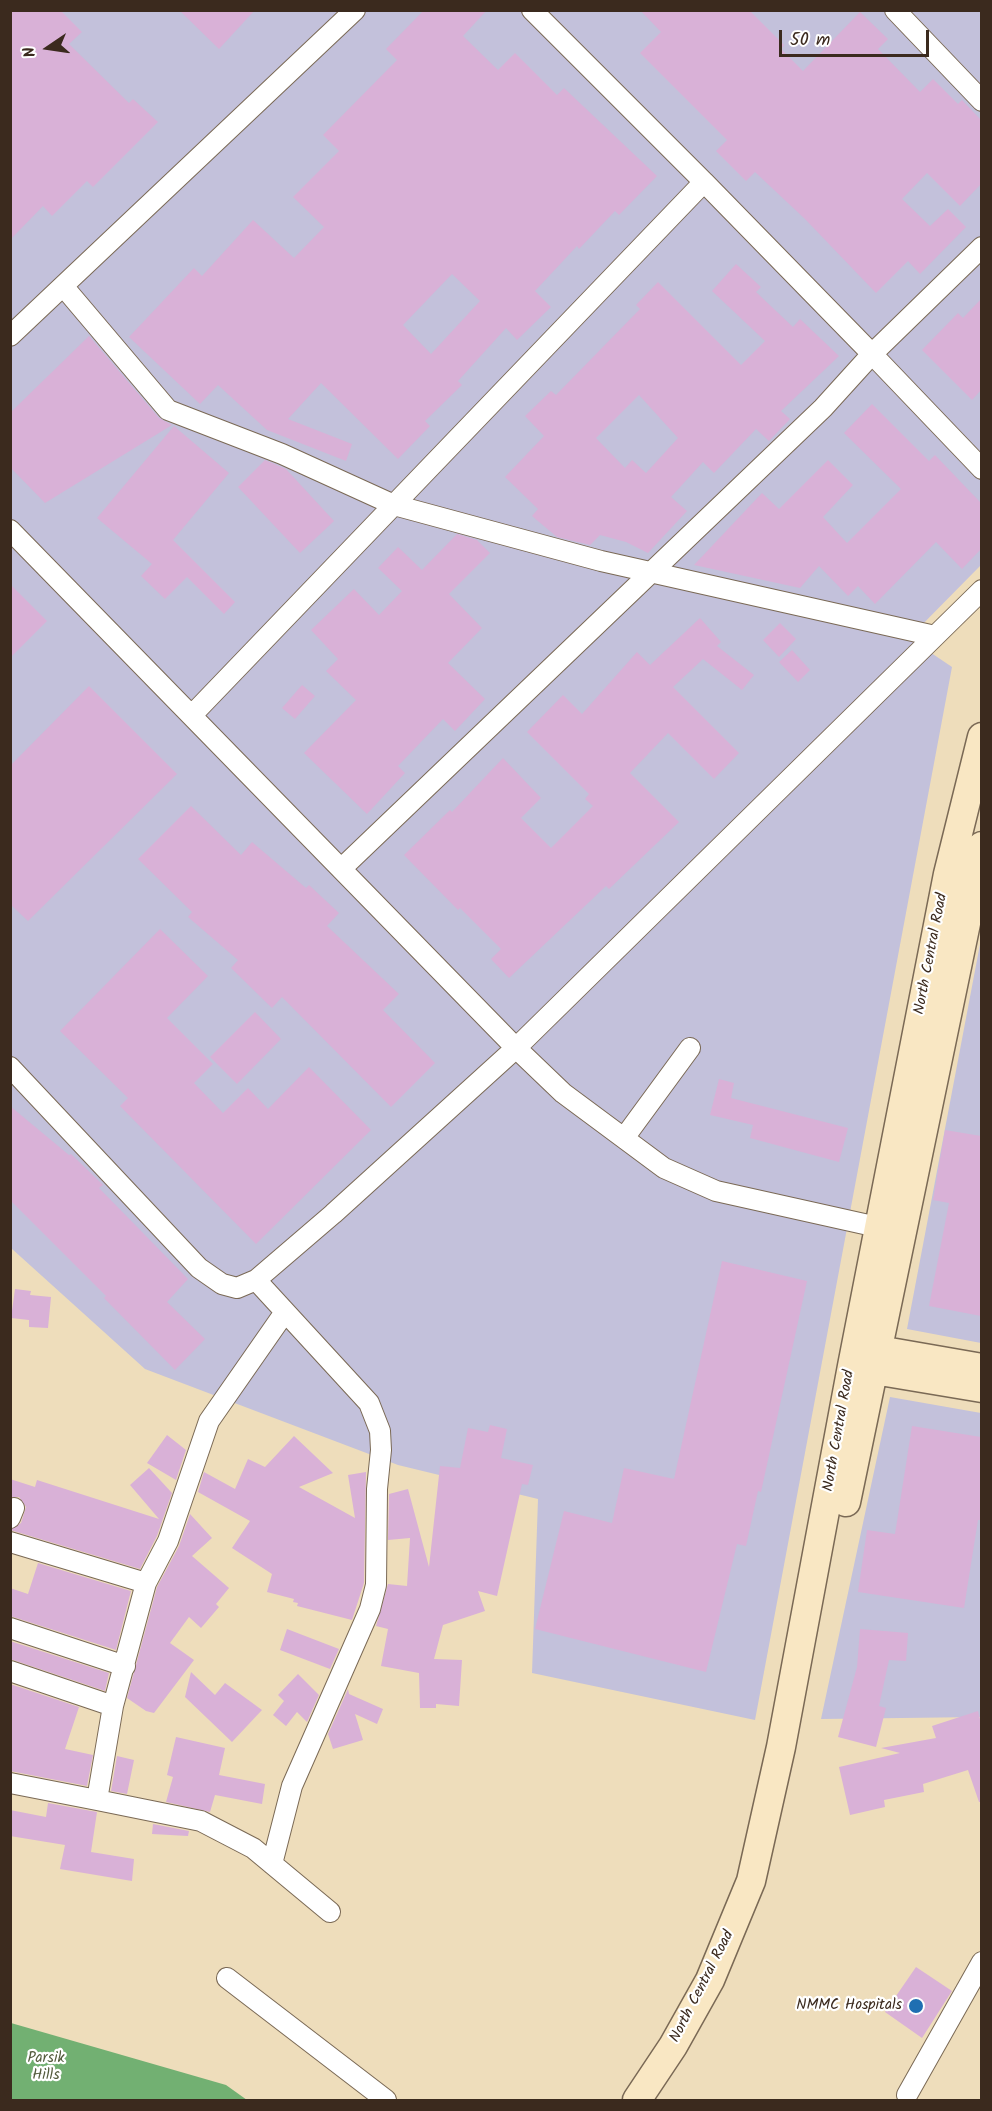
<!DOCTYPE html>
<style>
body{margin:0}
#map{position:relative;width:992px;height:2111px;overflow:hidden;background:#edb;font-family:Kalam,sans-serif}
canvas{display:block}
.frame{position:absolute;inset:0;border:12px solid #3b2a1e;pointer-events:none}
.north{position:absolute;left:18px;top:18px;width:60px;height:60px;-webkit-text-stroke:4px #fff;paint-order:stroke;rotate:257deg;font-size:16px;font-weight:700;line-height:24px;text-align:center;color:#3b2a1e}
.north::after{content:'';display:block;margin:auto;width:21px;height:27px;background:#3b2a1e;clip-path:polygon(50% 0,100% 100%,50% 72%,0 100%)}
.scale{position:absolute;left:779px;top:30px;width:150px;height:27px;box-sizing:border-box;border:3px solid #3b2a1e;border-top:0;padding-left:8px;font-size:18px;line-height:21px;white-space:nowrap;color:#3b2a1e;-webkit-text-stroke:4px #fff;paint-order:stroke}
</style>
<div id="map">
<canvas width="992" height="2111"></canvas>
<div class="frame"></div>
<div class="north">N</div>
<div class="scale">50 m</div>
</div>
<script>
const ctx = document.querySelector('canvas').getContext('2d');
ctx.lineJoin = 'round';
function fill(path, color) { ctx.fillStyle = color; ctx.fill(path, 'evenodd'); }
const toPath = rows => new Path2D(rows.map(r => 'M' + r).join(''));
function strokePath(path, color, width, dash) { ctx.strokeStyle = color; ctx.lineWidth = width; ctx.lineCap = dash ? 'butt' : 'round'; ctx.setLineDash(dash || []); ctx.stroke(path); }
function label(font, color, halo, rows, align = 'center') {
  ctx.font = font + ' Kalam,sans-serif'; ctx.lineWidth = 4.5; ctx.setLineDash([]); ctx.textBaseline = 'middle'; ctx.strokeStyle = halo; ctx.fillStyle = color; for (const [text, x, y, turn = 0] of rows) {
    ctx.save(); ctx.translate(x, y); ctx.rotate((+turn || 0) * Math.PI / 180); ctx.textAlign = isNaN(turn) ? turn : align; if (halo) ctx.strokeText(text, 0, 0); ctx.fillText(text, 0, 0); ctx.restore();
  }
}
fill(toPath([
 [11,11,981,11,981,565,909,638,952,667,755,1720,532,1673,538,1499,398,1465,145,1369,11,1248],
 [981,939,981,1343,907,1329],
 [890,1397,981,1413,981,1717,821,1719]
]), '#c3c1db');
fill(toPath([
 [11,2023,226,2085,247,2100,11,2100]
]), '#72b072');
fill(toPath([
 [10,10,60,10,82,32,69,44,129,103,133,99,158,122,93,187,87,181,52,216,43,206,10,240],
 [179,10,255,10,219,49],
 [424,10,487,10,463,36,498,70,515,53,557,95,564,88,657,176,619,215,615,211,579,249,577,246,535,291,551,307,517,340,506,328,458,381,462,385,425,421,430,426,398,459,321,383,288,419,352,444,346,461,267,430,218,385,200,404,129,337,194,268,202,276,253,220,294,258,324,227,293,197,339,151,323,135,397,60,386,49],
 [452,274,480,301,431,354,403,325],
 [640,10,749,10,784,45,781,49,803,71,860,12,888,39,878,49,920,92,933,79,958,104,962,100,981,120,981,184,960,206,927,173,902,199,930,226,948,209,966,227,920,274,908,261,876,293,805,219,755,172,746,181,716,151,727,140,640,53,661,32],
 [736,264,761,287,756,292,793,327,800,319,839,356,781,411,790,419,769,441,756,429,714,473,703,462,671,497,687,511,648,553,626,542,600,535,590,545,557,537,532,516,538,509,505,477,544,436,525,416,551,391,556,395,640,309,636,305,658,282,741,365,765,341,712,291],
 [639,395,678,438,646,473,632,460,625,468,596,438],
 [981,299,981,390,972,400,922,350,958,313,963,318],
 [89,336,159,418,172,425,45,503,10,467,10,413],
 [872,404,929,461,935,455,981,503,981,549,962,569,936,542,875,604,858,586,848,596,819,566,800,588,694,565,762,493,779,509,828,460,853,485,823,517,847,543,901,489,844,433],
 [174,426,229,473,173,540,235,602,224,614,187,577,165,599,141,576,152,564,97,518],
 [265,460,286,469,334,521,300,553,238,487],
 [457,534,477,540,490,553,449,594,482,628,448,663,485,699,455,731,443,719,398,766,405,773,367,814,304,753,356,700,326,671,338,659,311,630,354,589,379,615,402,591,378,568,398,547,422,570],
 [10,584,47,621,10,658],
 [700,618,721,642,717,646,754,675,742,690,703,659,673,687,739,753,714,779,668,733,630,773,679,822,609,889,606,886,509,978,491,959,501,949,460,908,458,910,404,855,450,810,452,812,503,758,541,798,521,818,551,848,593,806,585,799,589,794,527,732,563,695,582,714,637,652,650,665],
 [780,623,796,639,779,657,763,640],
 [792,650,810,670,798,682,779,662],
 [302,685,315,696,295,719,282,708],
 [89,686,177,774,28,921,10,904,10,766],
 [191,806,241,855,252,842,306,888,309,885,339,913,327,926,399,994,383,1010,435,1063,391,1107,282,997,272,1008,231,968,238,960,188,917,192,912,138,859],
 [160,929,208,976,167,1018,213,1064,194,1083,223,1113,248,1088,268,1109,309,1067,371,1130,256,1244,120,1106,128,1098,60,1031],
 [255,1012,281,1039,237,1084,210,1057],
 [719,1079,734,1083,731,1098,848,1128,839,1162,750,1138,753,1125,710,1115],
 [10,1106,69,1155,71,1154,103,1185,99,1188,188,1279,167,1302,205,1339,175,1370,104,1298,106,1296,10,1200],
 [945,1130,981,1136,981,1316,929,1306,949,1203,933,1200],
 [722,1261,807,1281,761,1492,758,1491,746,1546,737,1544,706,1672,535,1629,564,1511,612,1523,624,1468,674,1479],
 [15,1289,31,1291,30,1295,51,1297,48,1328,29,1327,29,1320,11,1318],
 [490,1425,507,1429,501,1458,533,1465,528,1485,522,1484,497,1596,478,1591,485,1611,443,1625,434,1659,462,1660,459,1706,436,1704,436,1708,420,1708,419,1673,381,1666,388,1629,376,1626,388,1584,407,1586,410,1538,388,1540,389,1494,408,1489,429,1567,440,1466,460,1468,468,1428,488,1432],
 [912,1426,981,1437,981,1520,978,1520,964,1608,858,1592,867,1530,895,1534],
 [167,1435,186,1450,176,1480,147,1463],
 [294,1436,333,1473,299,1487,355,1518,348,1475,366,1472,364,1583,352,1620,297,1606,298,1603,293,1602,294,1599,267,1592,272,1574,232,1548,250,1521,198,1492,204,1472,235,1489,248,1459,265,1467],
 [149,1468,172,1493,157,1536,140,1569,10,1530,21,1523,26,1507,19,1497,10,1497,10,1479,35,1487,37,1480,159,1519,130,1485],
 [190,1514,212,1538,192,1556,229,1588,216,1604,219,1607,201,1628,189,1617,170,1643,194,1660,154,1713,146,1711,127,1698,157,1587,179,1546],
 [38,1563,131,1591,116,1650,10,1616,10,1588,28,1594],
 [287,1629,339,1649,330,1669,280,1650],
 [860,1629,908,1633,906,1661,889,1660,879,1706,886,1708,876,1747,838,1737,857,1667],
 [10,1641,109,1673,105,1691,10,1659],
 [191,1672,215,1695,225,1683,262,1710,232,1742,185,1697],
 [298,1674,319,1695,307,1722,297,1712,286,1726,273,1715,284,1701,278,1695],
 [10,1684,79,1707,65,1749,93,1755,87,1786,10,1771],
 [348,1689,349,1694,383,1709,377,1724,355,1714,363,1740,333,1749,328,1734],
 [978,1711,981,1723,981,1802,979,1802,968,1770,923,1784,924,1792,884,1800,885,1807,850,1815,839,1767,900,1753,881,1748,936,1738,932,1726],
 [176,1737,225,1748,219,1775,265,1784,262,1804,215,1795,210,1812,166,1802,173,1777,167,1775],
 [117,1756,134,1760,127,1794,111,1791],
 [48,1803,97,1812,91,1852,134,1859,132,1881,60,1869,65,1845,10,1836,10,1810,46,1817],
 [153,1824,189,1831,188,1836,152,1834],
 [916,1967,952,1991,922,2038,885,2012]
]), '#d9b1d7');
const minor = toPath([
 [532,10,704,182],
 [895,10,982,101],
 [63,286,168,410,282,454,394,505,601,561,935,636],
 [10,336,355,10],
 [10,530,516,1048,563,1093,664,1168,716,1191,891,1230],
 [192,715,704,182,872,354,982,247],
 [342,868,823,408,872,354,982,469],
 [10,1067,199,1268,222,1284,237,1288,256,1280,333,1214,516,1048,982,590],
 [624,1138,690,1048],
 [256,1280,369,1403,380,1431,381,1450,377,1489,376,1585,370,1609,292,1786,272,1864],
 [10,1518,14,1508],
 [10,1542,146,1583],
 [10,1628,125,1666],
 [10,1671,113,1706],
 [10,1783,97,1800,113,1706,146,1583,168,1541,209,1421,285,1312],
 [97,1800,201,1821,253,1848,330,1912],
 [227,1978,386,2100],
 [907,2095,982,1962]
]);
const secondary = toPath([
 [861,1347,982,1368],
 [856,1367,982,1388],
 [846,1502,982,846],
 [637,2100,673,2046,710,1980,751,1881,781,1747,852,1366,948,874,982,737]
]);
strokePath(minor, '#7a6955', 22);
strokePath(secondary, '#7a6955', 31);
strokePath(minor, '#fff', 20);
strokePath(secondary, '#f9e7c3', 28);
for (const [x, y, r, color] of [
 [916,2006,8,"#1f6fb2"]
]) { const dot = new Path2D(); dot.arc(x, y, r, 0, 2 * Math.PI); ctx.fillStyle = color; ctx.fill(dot); strokePath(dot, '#fff', 2); }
label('15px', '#3b2a1e', '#fff', [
 ["North Central Road",932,954,-79],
 ["North Central Road",840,1431,-80],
 ["North Central Road",703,1987,-63]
]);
label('15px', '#3b2a1e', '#fff', [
 ["NMMC Hospitals",902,2006]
], 'right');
label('15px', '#545b3d', '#fff', [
 ["Parsik",46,2059],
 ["Hills",46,2076]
]);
</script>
